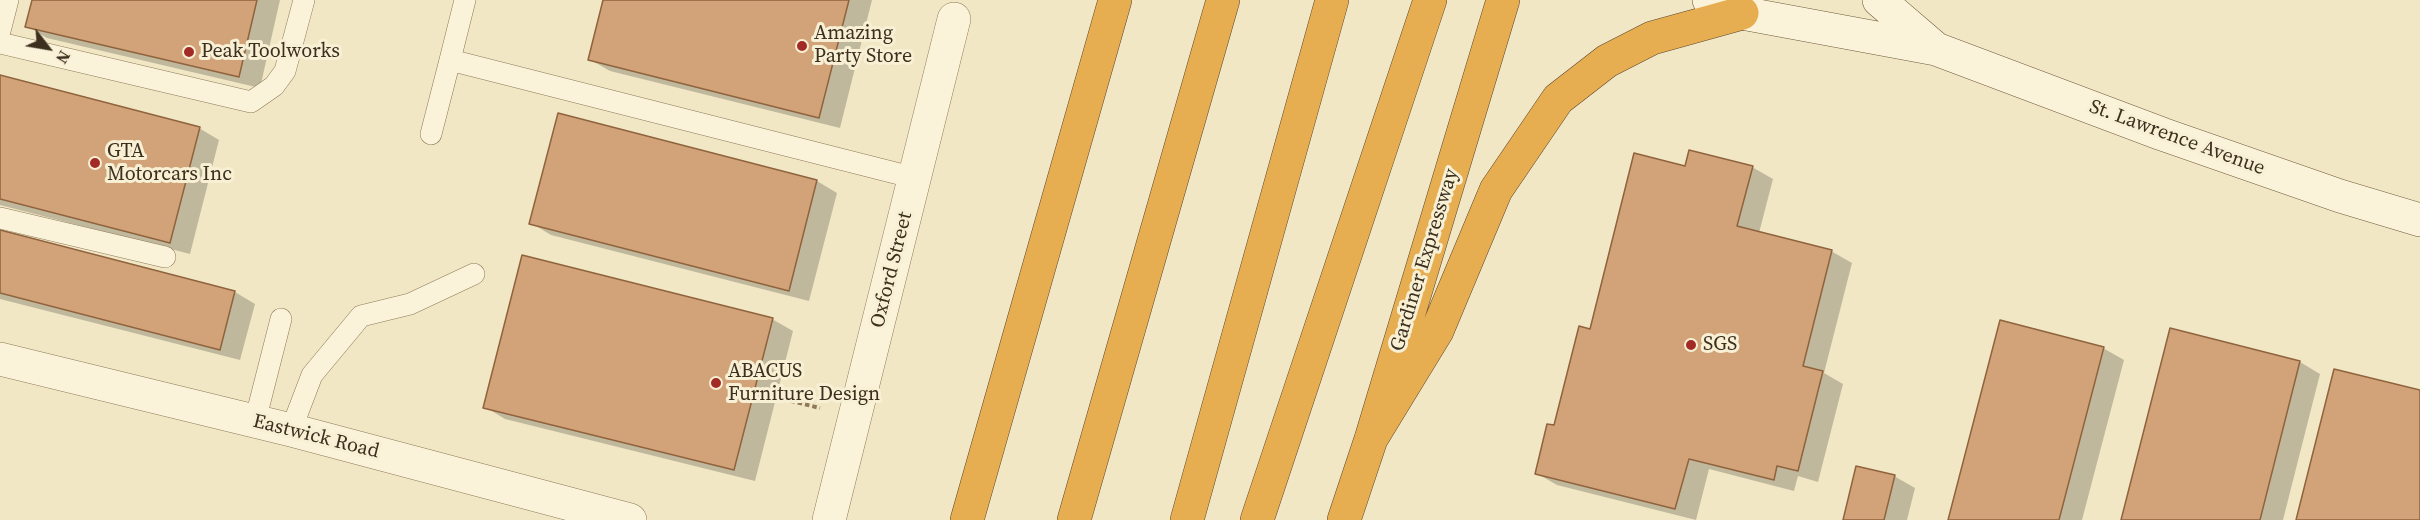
<!DOCTYPE html>
<style>
body{margin:0}
#map{position:relative;width:2420px;height:520px;overflow:hidden;background:#f1e7c5;font-family:"Source Serif 4",serif}
canvas{display:block}
.north{position:absolute;left:18px;top:18px;width:60px;height:60px;-webkit-text-stroke:4px #f8f0d5;paint-order:stroke;rotate:121deg;font-size:16px;font-weight:700;line-height:24px;text-align:center;color:#3d2f1e}
.north::after{content:'';display:block;margin:auto;width:21px;height:27px;background:#3d2f1e;clip-path:polygon(50% 0,100% 100%,50% 72%,0 100%)}
</style>
<div id="map">
<canvas width="2420" height="520"></canvas>
<div class="north">N</div>
</div>
<script>
const ctx = document.querySelector('canvas').getContext('2d');
ctx.lineJoin = 'round';
function fill(path, color) { ctx.fillStyle = color; ctx.fill(path, 'evenodd'); }
const toPath = rows => new Path2D(rows.map(r => 'M' + r).join(''));
function strokePath(path, color, width, dash) { ctx.strokeStyle = color; ctx.lineWidth = width; ctx.lineCap = dash ? 'butt' : 'round'; ctx.setLineDash(dash || []); ctx.stroke(path); }
function label(font, color, halo, rows, align = 'center') {
  ctx.font = font + ' "Source Serif 4",serif'; ctx.lineWidth = 6; ctx.setLineDash([]); ctx.textBaseline = 'middle'; ctx.strokeStyle = halo; ctx.fillStyle = color; for (const [text, x, y, turn = 0] of rows) {
    ctx.save(); ctx.translate(x, y); ctx.rotate((+turn || 0) * Math.PI / 180); ctx.textAlign = isNaN(turn) ? turn : align; if (halo) ctx.strokeText(text, 0, 0); ctx.fillText(text, 0, 0); ctx.restore();
  }
}
fill(toPath([
 [33,0,280,0,260,88,47,38,27,26],
 [604,0,872,0,840,128,610,71,589,59],
 [0,77,199,128,219,140,190,254,0,205],
 [559,115,817,181,837,193,809,301,551,235,531,223],
 [1752,167,1773,179,1759,233,1831,251,1852,263,1824,373,1843,384,1818,482,1798,476,1794,491,1709,469,1696,520,1557,485,1536,473,1591,331,1686,168],
 [0,232,235,292,255,304,240,360,0,299],
 [772,319,793,331,755,481,505,419,485,407],
 [2103,348,2124,360,2082,520,1949,520],
 [2300,362,2320,374,2283,520,2122,520],
 [1894,476,1915,488,1907,520,1845,520]
]), '#0003');
const building = toPath([
 [32,0,257,0,239,77,25,27,32,0],
 [603,0,849,0,819,118,588,60,603,0],
 [0,75,200,127,170,243,0,199,0,75],
 [558,113,817,180,789,291,529,224,558,113],
 [1689,150,1753,166,1737,226,1832,250,1803,366,1823,371,1798,471,1777,466,1774,480,1689,459,1675,509,1535,474,1547,424,1554,425,1579,326,1590,329,1634,153,1685,166,1689,150],
 [0,230,235,291,220,350,0,293,0,230],
 [522,255,773,318,734,470,483,408,522,255],
 [2000,320,2104,347,2059,520,1948,520,2000,320],
 [2170,328,2300,361,2260,520,2121,520,2170,328],
 [2334,369,2420,390,2420,520,2296,520,2334,369],
 [1856,466,1895,475,1884,520,1843,520,1856,466]
]);
fill(building, '#d2a378');
strokePath(building, '#8f633d', 1.5);
const lane = toPath([
 [0,31,8,0],
 [0,43,251,102,274,86,285,71,304,0],
 [450,60,465,0],
 [431,134,450,60,915,178],
 [0,218,165,257],
 [255,421,281,319],
 [291,430,312,375,361,316,410,304,474,274]
]);
const street = toPath([
 [0,359,291,430,630,520],
 [829,520,954,19]
]);
const secondary = toPath([
 [1709,0,1742,13,1936,49,2162,134,2340,196,2420,220],
 [1879,0,1935,48]
]);
const highway = toPath([
 [1371,439,1437,331,1496,190,1558,99,1607,61,1652,38,1742,13],
 [967,520,1115,0],
 [1074,520,1223,0],
 [1187,520,1332,0],
 [1257,520,1430,0],
 [1344,520,1371,439,1503,0]
]);
strokePath(lane, '#8e7959', 22);
strokePath(street, '#8e7959', 34);
strokePath(secondary, '#705a3c', 34);
strokePath(highway, '#5c462e', 34);
strokePath(toPath([
 [754,392,820,408]
]), '#8e7959', 4, [4.5, 3]);
strokePath(lane, '#fbf3d9', 21);
strokePath(street, '#fbf3d9', 33);
strokePath(secondary, '#fbf3d9', 33);
strokePath(highway, '#e6ae51', 33);
for (const [x, y, r, color] of [
 [802,46,6,"#a22c25"],
 [189,52,6,"#a22c25"],
 [95,163,6,"#a22c25"],
 [1691,345,6,"#a22c25"],
 [716,383,6,"#a22c25"]
]) { const dot = new Path2D(); dot.arc(x, y, r, 0, 2 * Math.PI); ctx.fillStyle = color; ctx.fill(dot); strokePath(dot, '#f8f0d5', 2); }
label('20px', '#3d2f1e', '#f8f0d5', [
 ["Amazing",814,34],
 ["Party Store",814,57],
 ["Peak Toolworks",201,52],
 ["GTA",107,152],
 ["Motorcars Inc",107,175],
 ["SGS",1703,345],
 ["ABACUS",728,372],
 ["Furniture Design",728,395]
], 'left');
label('20px', '#3d2f1e', '#f8f0d5', [
 ["St. Lawrence Avenue",2177,138,20],
 ["Gardiner Expressway",1425,260,-73],
 ["Oxford Street",892,270,-76],
 ["Eastwick Road",316,437,14]
]);
</script>
